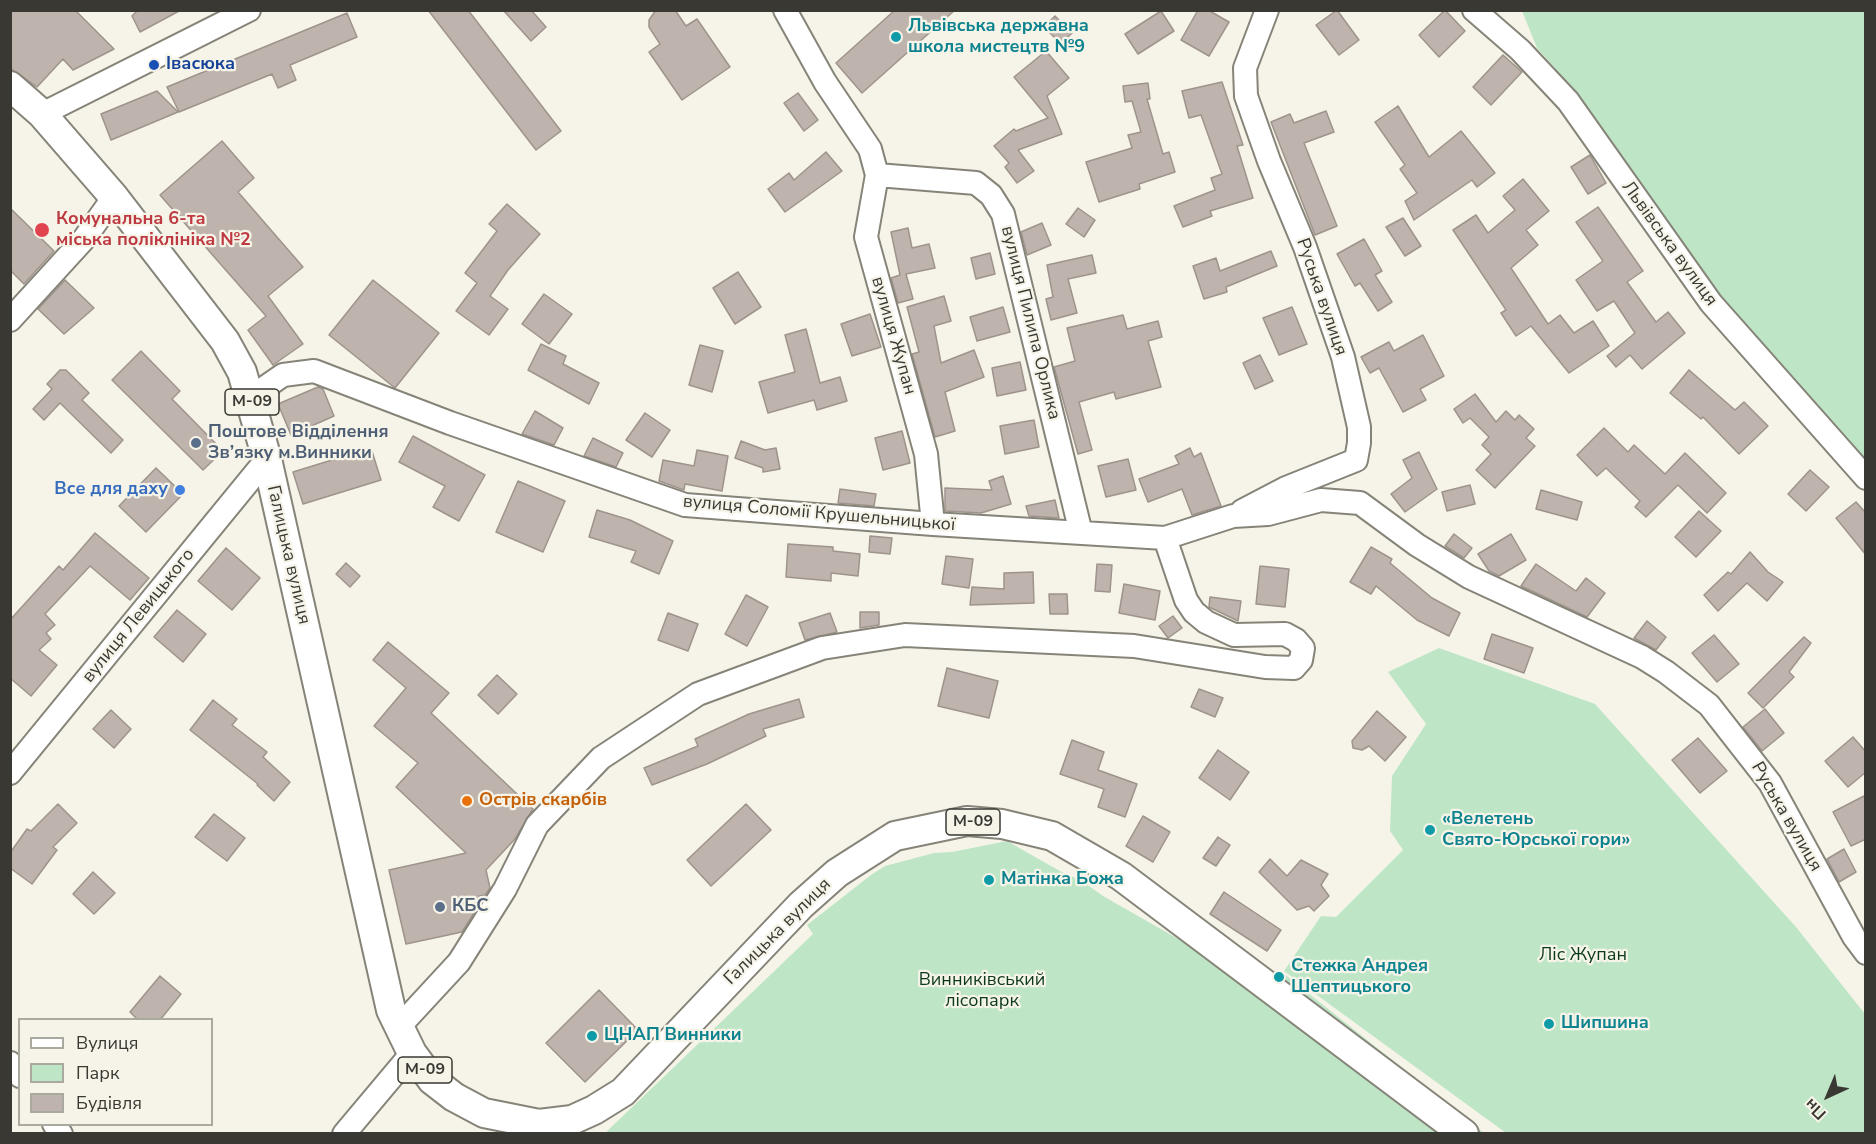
<!DOCTYPE html>
<meta charset="utf-8">
<style>
body{margin:0}
#map{position:relative;width:1876px;height:1144px;overflow:hidden;background:#f6f4e8;font-family:"Nunito Sans",sans-serif}
canvas{display:block}
.frame{position:absolute;inset:0;border:12px solid #393833;pointer-events:none}
.legend{position:absolute;left:18px;top:1018px;width:195px;height:108px;box-sizing:border-box;background:#f6f4e8;border:2px solid #aaa9a0;margin:0;padding:8px 10px;list-style:none;font-size:18px;color:#393833}
.legend li{display:flex;align-items:center;gap:12px;height:30px}
.legend b{width:30px;border:2px solid #aaa9a0}
.north{position:absolute;left:1798px;top:1066px;width:60px;height:60px;-webkit-text-stroke:4px #f6f4e8;paint-order:stroke;rotate:224deg;font-size:16px;font-weight:700;line-height:24px;text-align:center;color:#393833}
.north::after{content:'';display:block;margin:auto;width:21px;height:27px;background:#393833;clip-path:polygon(50% 0,100% 100%,50% 72%,0 100%)}
</style>
<div id="map">
<canvas width="1876" height="1144"></canvas>
<div class="frame"></div>
<ul class="legend">
<li><b style="height:8px;background:#fff"></b>Вулиця</li>
<li><b style="height:16px;background:#bee6c6"></b>Парк</li>
<li><b style="height:16px;background:#beb3ad"></b>Будівля</li>
</ul>
<div class="north">Пн</div>
</div>
<script>
const ctx = document.querySelector('canvas').getContext('2d');
ctx.lineJoin = 'round';
function fill(path, color) { ctx.fillStyle = color; ctx.fill(path, 'evenodd'); }
const toPath = rows => new Path2D(rows.map(r => 'M' + r).join(''));
function strokePath(path, color, width, dash) { ctx.strokeStyle = color; ctx.lineWidth = width; ctx.lineCap = dash ? 'butt' : 'round'; ctx.setLineDash(dash || []); ctx.stroke(path); }
function label(font, color, halo, rows, align = 'center') {
  ctx.font = font + ' "Nunito Sans",sans-serif'; ctx.lineWidth = 4.5; ctx.setLineDash([]); ctx.textBaseline = 'middle'; ctx.strokeStyle = halo; ctx.fillStyle = color; for (const [text, x, y, turn = 0] of rows) {
    ctx.save(); ctx.translate(x, y); ctx.rotate((+turn || 0) * Math.PI / 180); ctx.textAlign = isNaN(turn) ? turn : align; if (halo) ctx.strokeText(text, 0, 0); ctx.fillText(text, 0, 0); ctx.restore();
  }
}
fill(toPath([
 [1522,11,1865,11,1865,475,1723,313,1560,83,1555,68,1537,48],
 [1439,648,1595,704,1796,927,1865,1014,1865,1133,1506,1133,1284,971,1321,916,1336,917,1403,850,1390,831,1392,776,1426,724,1388,672],
 [1007,841,1067,875,1079,879,1103,896,1266,989,1283,973,1484,1133,604,1134,813,934,807,925,871,875,885,866,934,853,952,852]
]), '#bee6c6');
const building = toPath([
 [10,10,75,10,114,49,73,70,63,59,37,87,10,68,10,10],
 [138,10,181,10,140,32,132,16,138,10],
 [428,10,468,10,561,131,536,150,428,10],
 [503,10,531,10,546,27,531,41,503,10],
 [656,10,675,10,686,26,697,19,730,67,682,100,649,52,660,44,649,27,649,20,656,10],
 [895,10,955,10,862,93,836,63,895,10],
 [1198,10,1208,10,1229,22,1209,56,1181,40,1198,10],
 [1337,10,1359,40,1339,55,1316,25,1337,10],
 [1445,10,1465,31,1439,57,1419,35,1445,10],
 [1161,11,1174,31,1138,54,1125,34,1161,11],
 [347,13,357,37,290,65,296,80,278,88,272,74,179,112,167,87,347,13],
 [1055,16,1072,33,1061,44,1044,27,1055,16],
 [1046,51,1069,78,1047,96,1062,134,1018,150,1034,171,1017,183,1005,167,1009,163,994,146,1014,129,1016,131,1048,118,1014,77,1046,51],
 [1503,55,1522,72,1491,105,1473,87,1503,55],
 [1222,82,1243,145,1237,146,1253,198,1210,211,1212,216,1183,227,1174,206,1215,190,1211,178,1222,174,1201,115,1189,118,1182,91,1222,82],
 [1148,83,1150,99,1147,99,1163,154,1169,152,1175,172,1139,184,1140,189,1099,202,1086,162,1132,148,1128,135,1141,132,1132,101,1125,102,1123,86,1148,83],
 [157,91,178,112,111,140,101,114,157,91],
 [798,93,818,120,804,131,784,103,798,93],
 [1398,106,1429,157,1461,131,1495,173,1477,187,1472,180,1414,220,1405,201,1417,193,1400,169,1405,165,1375,122,1398,106],
 [1326,111,1334,132,1304,143,1337,226,1315,235,1271,122,1290,114,1294,123,1326,111],
 [222,141,254,178,238,192,303,267,268,296,303,344,273,365,248,330,266,316,160,195,222,141],
 [826,152,842,171,785,212,768,189,789,173,794,180,826,152],
 [1590,155,1606,183,1588,194,1571,167,1590,155],
 [1523,179,1549,211,1526,230,1538,245,1511,268,1548,324,1560,315,1574,333,1593,321,1609,346,1569,373,1531,326,1516,336,1501,313,1506,310,1453,230,1476,215,1488,233,1515,210,1503,196,1523,179],
 [507,204,540,234,508,270,490,296,508,309,489,335,456,311,477,283,465,273,497,231,489,224,507,204],
 [1598,207,1643,271,1627,282,1656,322,1668,312,1685,333,1642,369,1630,355,1616,367,1607,356,1635,333,1614,301,1597,311,1576,280,1603,261,1576,222,1598,207],
 [10,208,54,251,24,284,10,270,10,208],
 [1078,208,1095,220,1084,237,1066,224,1078,208],
 [1403,218,1421,246,1405,256,1386,227,1403,218],
 [1042,223,1051,245,1027,255,1021,232,1042,223],
 [908,228,912,248,929,244,935,268,906,274,913,299,898,303,891,278,900,275,891,232,908,228],
 [1364,239,1382,271,1375,275,1392,302,1378,311,1360,283,1355,286,1337,254,1364,239],
 [1271,251,1277,266,1226,287,1227,292,1204,299,1193,266,1216,258,1220,271,1271,251],
 [990,253,995,274,976,279,971,258,990,253],
 [1092,255,1096,273,1068,279,1077,313,1051,320,1046,299,1053,297,1047,265,1092,255],
 [738,272,761,307,735,324,713,288,738,272],
 [65,280,94,308,64,334,38,309,65,280],
 [373,280,439,333,395,388,329,335,373,280],
 [544,294,572,314,549,344,522,324,544,294],
 [944,296,951,321,934,326,941,363,974,350,984,377,945,392,955,431,935,437,912,354,919,352,907,307,944,296],
 [1003,307,1010,332,977,341,970,317,1003,307],
 [1292,307,1307,344,1279,355,1263,318,1292,307],
 [870,314,881,347,852,356,841,324,870,314],
 [1123,315,1127,329,1158,321,1162,337,1148,341,1161,387,1116,399,1114,392,1079,402,1092,450,1078,454,1054,367,1075,361,1067,328,1123,315],
 [806,329,820,383,840,377,847,401,817,410,814,400,768,413,759,382,795,372,785,335,806,329],
 [1423,335,1444,376,1420,389,1426,400,1403,412,1379,368,1370,373,1361,357,1389,342,1394,351,1423,335],
 [541,344,566,356,563,364,599,383,589,404,528,370,541,344],
 [700,345,723,351,712,392,689,385,700,345],
 [141,351,180,391,172,399,223,451,203,470,112,380,141,351],
 [1260,355,1273,381,1255,389,1243,363,1260,355],
 [1020,362,1026,390,997,396,992,368,1020,362],
 [60,370,66,370,89,393,82,400,123,440,111,453,60,403,44,420,33,409,52,389,47,384,60,370],
 [1689,370,1735,410,1744,402,1768,426,1739,454,1703,417,1701,419,1670,393,1689,370],
 [318,387,323,389,334,416,291,435,278,404,318,387],
 [1475,394,1496,422,1506,411,1515,420,1519,415,1534,429,1526,438,1535,446,1495,488,1476,470,1491,454,1482,445,1489,437,1470,418,1463,423,1454,409,1475,394],
 [535,411,563,428,554,445,522,434,535,411],
 [645,413,670,430,652,457,626,440,645,413],
 [1034,420,1039,447,1005,454,1000,426,1034,420],
 [1604,428,1628,452,1634,445,1665,474,1685,453,1726,493,1707,513,1678,485,1646,517,1635,507,1640,501,1606,468,1597,476,1577,455,1604,428],
 [902,431,910,463,883,470,875,438,902,431],
 [413,436,485,475,459,521,433,507,445,486,399,462,413,436],
 [593,438,623,453,616,467,584,456,593,438],
 [741,441,765,450,776,448,780,469,763,472,763,468,735,458,741,441],
 [371,448,381,480,303,504,293,472,371,448],
 [1190,448,1194,457,1201,453,1221,506,1192,515,1182,489,1148,502,1139,479,1179,464,1175,456,1190,448],
 [697,450,728,456,722,491,685,484,684,490,659,481,663,460,694,466,697,450],
 [1419,452,1437,489,1405,512,1391,494,1412,478,1403,460,1419,452],
 [1128,459,1136,490,1106,497,1098,466,1128,459],
 [156,468,183,494,146,532,119,506,156,468],
 [1810,470,1829,487,1806,511,1788,494,1810,470],
 [1003,476,1011,504,981,513,945,511,945,488,992,490,989,481,1003,476],
 [518,481,565,501,543,552,496,532,518,481],
 [1470,485,1475,504,1447,511,1442,492,1470,485],
 [840,489,876,494,874,506,838,503,840,489],
 [1541,490,1582,502,1577,520,1536,509,1541,490],
 [1055,500,1059,518,1029,516,1026,506,1055,500],
 [1856,502,1866,513,1866,555,1836,518,1856,502],
 [597,510,630,520,673,541,659,574,631,562,636,551,589,537,597,510],
 [1699,511,1721,531,1696,557,1675,537,1699,511],
 [95,533,149,578,130,600,90,566,45,614,55,625,46,633,51,639,39,650,57,665,31,696,10,678,10,620,59,566,63,570,95,533],
 [1454,534,1472,548,1464,558,1445,546,1454,534],
 [1511,534,1526,560,1499,576,1489,571,1478,554,1511,534],
 [870,536,892,538,890,554,869,552,870,536],
 [788,544,833,547,833,551,860,554,858,576,831,573,831,581,786,577,788,544],
 [1371,547,1392,559,1390,563,1432,598,1460,613,1449,636,1417,620,1376,586,1371,594,1350,582,1371,547],
 [226,548,260,578,232,610,198,581,226,548],
 [1750,552,1768,572,1783,582,1767,601,1747,583,1718,611,1704,595,1728,572,1731,574,1750,552],
 [946,556,973,559,969,588,942,584,946,556],
 [346,563,360,576,350,587,336,574,346,563],
 [1097,564,1112,565,1110,592,1095,591,1097,564],
 [1536,564,1576,591,1586,578,1605,593,1587,617,1521,586,1536,564],
 [1260,566,1289,569,1285,607,1256,604,1260,566],
 [1033,572,1034,603,970,605,972,587,1004,589,1004,573,1033,572],
 [1124,584,1160,591,1155,620,1119,613,1124,584],
 [1049,594,1067,594,1068,614,1050,614,1049,594],
 [746,595,768,607,747,646,725,634,746,595],
 [1210,597,1241,601,1238,621,1209,607,1210,597],
 [177,610,206,634,183,662,154,637,177,610],
 [860,612,879,612,879,625,860,628,860,612],
 [668,613,698,624,688,651,658,640,668,613],
 [830,613,837,632,805,640,799,623,830,613],
 [1173,616,1182,628,1168,638,1159,626,1173,616],
 [1647,621,1666,637,1656,650,1634,638,1647,621],
 [1492,634,1533,648,1524,673,1484,659,1492,634],
 [1714,635,1739,664,1717,682,1692,653,1714,635],
 [1804,637,1811,643,1789,672,1794,677,1763,708,1748,693,1804,637],
 [388,642,449,693,431,713,533,809,515,839,486,870,490,888,485,895,479,896,481,902,462,932,406,944,389,870,466,853,396,787,418,763,374,726,406,688,373,660,388,642],
 [947,668,998,681,989,718,938,706,947,668],
 [497,675,517,694,498,714,478,695,497,675],
 [1199,689,1223,698,1215,717,1191,707,1199,689],
 [799,699,804,717,763,729,766,736,707,764,652,785,644,768,698,746,695,739,749,714,799,699],
 [213,700,237,719,232,725,267,752,263,757,290,782,274,801,257,785,258,784,190,730,213,700],
 [1765,709,1784,733,1762,751,1743,727,1765,709],
 [111,710,131,729,114,748,93,729,111,710],
 [1377,711,1406,737,1385,761,1369,746,1362,750,1353,748,1352,741,1377,711],
 [1853,737,1866,752,1866,772,1848,787,1825,761,1853,737],
 [1698,738,1727,771,1700,793,1672,760,1698,738],
 [1072,740,1104,752,1098,770,1137,784,1125,817,1098,807,1104,789,1060,774,1072,740],
 [1218,750,1249,772,1230,800,1199,778,1218,750],
 [1866,795,1866,839,1851,846,1833,812,1866,795],
 [58,804,77,823,53,847,57,850,32,884,10,868,10,853,27,829,31,831,58,804],
 [746,804,771,830,711,886,687,860,746,804],
 [214,814,245,838,227,861,195,837,214,814],
 [1143,816,1170,832,1153,862,1126,846,1143,816],
 [1218,837,1230,845,1216,866,1203,858,1218,837],
 [1844,849,1856,872,1839,882,1827,859,1844,849],
 [1270,859,1287,876,1301,860,1328,874,1321,885,1329,896,1314,911,1309,906,1297,910,1259,872,1270,859],
 [93,872,115,893,94,914,73,894,93,872],
 [1224,892,1281,930,1267,951,1210,914,1224,892],
 [160,976,181,994,160,1020,138,1020,130,1012,160,976],
 [599,990,638,1030,585,1082,546,1043,599,990]
]);
fill(building, '#beb3ad');
strokePath(building, '#9e948d', 1.5);
const minor = toPath([
 [785,10,825,82,870,149,877,175,866,237,926,454,933,524],
 [1474,10,1520,50,1568,101,1711,303,1866,478],
 [42,114,249,10],
 [877,175,976,183,991,195,1003,214,1081,533],
 [10,320,84,239,114,197],
 [251,397,283,375,314,371,450,423,685,505,933,524,1165,538,1233,516,1268,514,1321,500,1360,503,1417,545,1469,577,1642,657,1666,672,1709,705,1770,783,1854,937,1866,953],
 [1242,511,1286,488,1356,460,1359,443,1359,427,1343,357,1305,247,1269,161,1246,96,1245,68,1267,10],
 [10,773,267,459],
 [398,1028,459,962,505,889,537,825,601,758,698,694,822,648,905,635,1134,646,1265,667,1294,668,1301,660,1303,648,1296,640,1285,634,1234,635,1206,622,1194,612,1186,600,1165,538],
 [10,1063,20,1076],
 [54,1124,61,1134],
 [344,1134,412,1053]
]);
const major = toPath([
 [10,86,42,114,114,197,225,341,242,372,267,459,391,1010,412,1053,432,1080,454,1097,484,1113,539,1124,572,1120,594,1110,623,1092,801,905,837,873,895,836,967,821,1002,824,1052,836,1121,876,1464,1134]
]);
strokePath(minor, '#868479', 26);
strokePath(major, '#868479', 32);
strokePath(minor, '#fff', 22);
strokePath(major, '#fff', 28);
for (const [x, y, r, color] of [
 [896,37,6,"#0f9aa8"],
 [154,65,6,"#1a4fb4"],
 [42,230,8,"#e0444e"],
 [196,443,6,"#5c6f8a"],
 [180,490,6,"#3f7fe0"],
 [467,801,6,"#e8710a"],
 [1430,830,6,"#0f9aa8"],
 [989,880,6,"#0f9aa8"],
 [440,907,6,"#5c6f8a"],
 [1279,977,6,"#0f9aa8"],
 [1549,1024,6,"#0f9aa8"],
 [592,1036,6,"#0f9aa8"]
]) { const dot = new Path2D(); dot.arc(x, y, r, 0, 2 * Math.PI); ctx.fillStyle = color; ctx.fill(dot); strokePath(dot, '#f6f4e8', 2); }
for (const [x, y, w] of [
 [252,402,54],
 [973,822,54],
 [425,1070,54]
]) { const box = new Path2D(); box.roundRect(x - w / 2, y - 13, w, 26, 4.5); ctx.fillStyle = '#f6f4e8'; ctx.fill(box); strokePath(box, '#393833', 1.5); }
label('bold 16px', '#393833', null, [
 ["М-09",252,402],
 ["М-09",973,822],
 ["М-09",425,1070]
]);
label('bold 18px', '#0d838f', '#f6f4e8', [
 ["Львівська державна",908,27],
 ["школа мистецтв №9",908,48],
 ["«Велетень",1442,820],
 ["Свято-Юрської гори»",1442,841],
 ["Матінка Божа",1001,880],
 ["Стежка Андрея",1291,967],
 ["Шептицького",1291,988],
 ["Шипшина",1561,1024],
 ["ЦНАП Винники",604,1036]
], 'left');
label('bold 18px', '#164399', '#f6f4e8', [
 ["Івасюка",166,65]
], 'left');
label('bold 18px', '#be3a42', '#f6f4e8', [
 ["Комунальна 6-та",56,220],
 ["міська поліклініка №2",56,241]
], 'left');
label('18px', '#393833', '#f6f4e8', [
 ["Львівська вулиця",1669,244,54],
 ["Руська вулиця",1321,297,71],
 ["вулиця Пилипа Орлика",1030,323,76],
 ["вулиця Жупан",893,336,74],
 ["вулиця Соломії Крушельницької",819,514,5],
 ["Галицька вулиця",288,555,77],
 ["вулиця Левицького",139,616,-51],
 ["Руська вулиця",1786,817,60],
 ["Галицька вулиця",778,932,-45]
]);
label('bold 18px', '#4e5e75', '#f6f4e8', [
 ["Поштове Відділення",208,433],
 ["Зв’язку м.Винники",208,454],
 ["КБС",452,907]
], 'left');
label('bold 18px', '#366cbe', '#f6f4e8', [
 ["Все для даху",168,490]
], 'right');
label('bold 18px', '#c56008', '#f6f4e8', [
 ["Острів скарбів",479,801]
], 'left');
label('18px', '#0c3a1c', '#f6f4e8', [
 ["Ліс Жупан",1583,956],
 ["Винниківський",982,981],
 ["лісопарк",982,1002]
]);
</script>
